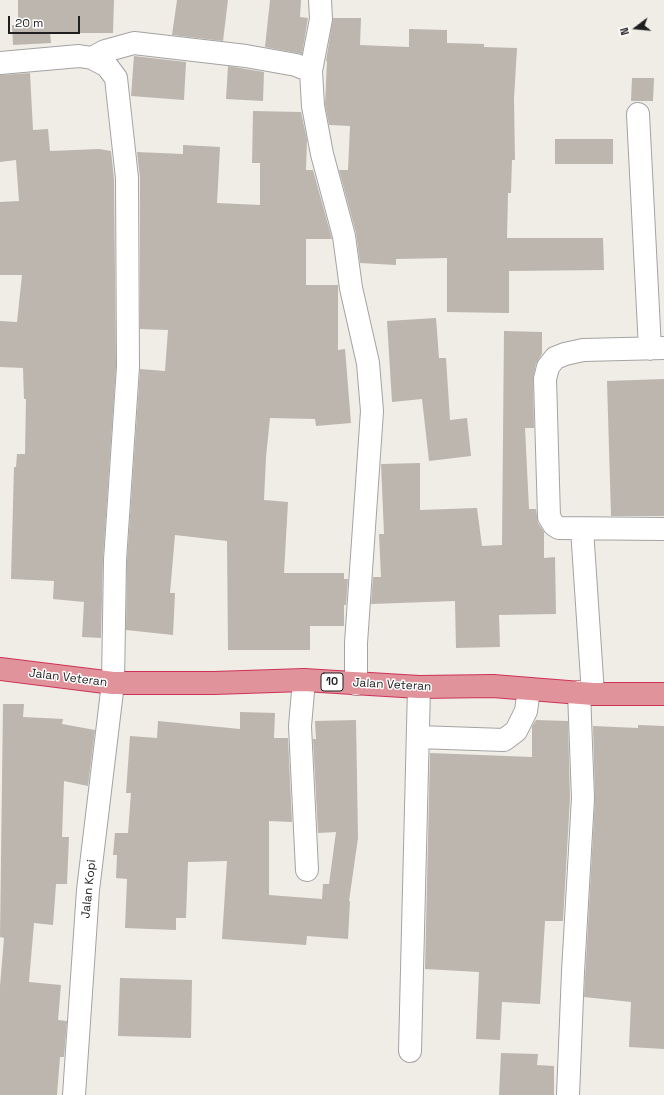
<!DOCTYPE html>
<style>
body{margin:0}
#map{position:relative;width:664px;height:1095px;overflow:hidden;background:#efede6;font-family:"Space Grotesk",sans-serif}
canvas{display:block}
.north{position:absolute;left:616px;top:8px;width:40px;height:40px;-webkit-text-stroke:3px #fff;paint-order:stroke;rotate:254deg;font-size:11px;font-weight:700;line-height:16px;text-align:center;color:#1f1f1f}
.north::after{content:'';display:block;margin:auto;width:14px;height:18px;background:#1f1f1f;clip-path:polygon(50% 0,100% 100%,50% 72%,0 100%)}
.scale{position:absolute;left:8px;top:16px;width:72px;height:18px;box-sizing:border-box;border:2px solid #1f1f1f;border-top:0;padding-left:5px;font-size:12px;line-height:14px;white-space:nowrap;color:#1f1f1f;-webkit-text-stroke:3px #fff;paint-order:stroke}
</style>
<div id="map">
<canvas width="664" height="1095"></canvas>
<div class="north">N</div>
<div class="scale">20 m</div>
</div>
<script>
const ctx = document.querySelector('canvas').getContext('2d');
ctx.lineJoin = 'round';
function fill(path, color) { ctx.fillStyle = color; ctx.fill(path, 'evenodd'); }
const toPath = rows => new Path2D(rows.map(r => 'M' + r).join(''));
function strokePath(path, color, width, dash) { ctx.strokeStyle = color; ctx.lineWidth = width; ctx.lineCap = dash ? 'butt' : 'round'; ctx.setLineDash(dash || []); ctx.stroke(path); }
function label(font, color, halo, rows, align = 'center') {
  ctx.font = font + ' "Space Grotesk",sans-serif'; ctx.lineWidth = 3; ctx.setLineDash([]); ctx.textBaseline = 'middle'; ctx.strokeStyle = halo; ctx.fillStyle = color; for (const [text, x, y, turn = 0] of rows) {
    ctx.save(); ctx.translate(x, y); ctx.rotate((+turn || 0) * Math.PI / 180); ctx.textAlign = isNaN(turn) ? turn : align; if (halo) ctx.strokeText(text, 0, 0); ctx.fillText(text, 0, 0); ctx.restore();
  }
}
fill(toPath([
 [18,0,114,0,113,33,50,33,51,43,13,45,12,25,18,25],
 [177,0,228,0,223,41,172,35],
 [270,0,301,0,300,17,308,18,302,54,265,47],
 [333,18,361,18,360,45,409,47,409,29,447,30,447,43,484,44,484,47,517,48,514,99,515,160,512,160,511,193,508,193,507,238,603,238,604,270,509,271,509,313,447,312,447,258,396,259,396,265,360,263,356,233,339,170,348,170,350,126,329,125,325,104,327,61,326,61],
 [134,56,186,62,184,100,131,96],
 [228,66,264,72,263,101,226,99],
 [30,73,33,130,48,129,50,151,99,149,111,151,114,179,116,367,103,559,101,638,82,637,84,602,53,599,54,581,11,579,14,467,16,467,17,454,25,454,26,399,24,399,23,368,0,367,0,321,17,322,22,275,0,275,0,202,19,201,16,160,0,162,0,75],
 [632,78,654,78,653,101,631,101],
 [253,111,301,112,307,140,306,170,313,170,332,239,306,239,306,285,338,285,338,350,345,349,351,423,316,426,315,419,270,418,266,457,264,500,288,502,284,573,344,573,344,579,348,579,346,605,344,605,344,626,310,626,310,650,228,650,227,541,175,535,170,593,175,593,173,635,126,630,127,561,140,369,165,371,168,330,140,329,140,178,137,152,183,154,183,145,220,147,217,203,260,205,260,163,252,163],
 [555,139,613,139,613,164,555,164],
 [436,318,439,358,446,358,450,420,467,418,471,456,429,461,422,399,392,402,387,321],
 [504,331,542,332,542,354,536,364,533,379,534,428,525,428,529,509,536,509,538,523,544,532,544,558,555,557,556,614,499,615,500,647,456,648,455,601,371,604,373,577,381,577,379,534,384,534,381,464,420,463,420,510,477,508,482,546,502,545],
 [664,379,664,516,611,516,607,381],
 [3,704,24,704,23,717,63,719,62,724,95,730,88,786,64,781,62,837,69,837,67,884,56,884,53,925,34,923,29,982,61,985,58,1020,67,1021,64,1057,60,1057,57,1095,0,1095,0,986,4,938,0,937],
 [240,712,275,713,274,738,288,738,292,822,269,821,269,895,322,899,323,884,329,884,336,832,318,833,313,739,316,739,315,721,356,720,358,838,349,901,350,901,348,939,307,936,306,945,222,939,227,861,188,862,186,918,176,918,176,930,125,928,127,879,116,878,117,855,113,855,115,833,128,833,131,793,126,793,130,736,157,738,158,721,240,729],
 [536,720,568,721,570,798,563,921,545,921,540,1004,502,1002,500,1040,476,1039,479,972,425,969,430,753,532,757,532,726],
 [638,725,664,726,664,1049,629,1047,631,1002,584,997,595,799,593,726,638,728],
 [120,978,192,980,191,1038,118,1036],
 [501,1053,538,1054,537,1065,554,1066,554,1095,499,1095]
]), '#bcb6af');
const minor = toPath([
 [320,0,321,19,311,71,313,106,322,154,344,236,351,288,368,363,372,411,356,643,356,684],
 [92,58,105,51,134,43,246,56,296,65,311,71],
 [0,63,79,56,92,58,107,66,116,78,127,178,128,367,115,560,113,683,88,890,74,1095],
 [638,114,650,349],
 [664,348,583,350,565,354,555,358,548,367,545,379,549,517,554,525,559,528,664,529],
 [582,529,593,694],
 [304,680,300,726,307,870],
 [418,737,504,740,516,731,526,711,529,689],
 [410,1051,419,687],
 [568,1095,573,972,583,798,579,692]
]);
const highway = toPath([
 [0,669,113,683,214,683,304,680,419,687,493,686,593,694,664,694]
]);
strokePath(minor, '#a3a3a3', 24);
strokePath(highway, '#ce3258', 24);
strokePath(minor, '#fff', 22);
strokePath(highway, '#e0939a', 22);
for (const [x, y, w] of [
 [332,682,22]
]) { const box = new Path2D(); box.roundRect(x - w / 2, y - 9, w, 18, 3); ctx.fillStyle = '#fff'; ctx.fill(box); strokePath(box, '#1f1f1f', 1); }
label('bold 11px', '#1f1f1f', null, [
 ["10",332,682]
]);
label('12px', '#1f1f1f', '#fff', [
 ["Jalan Veteran",68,678,7],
 ["Jalan Veteran",392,685,3],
 ["Jalan Kopi",89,889,-84]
]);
</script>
